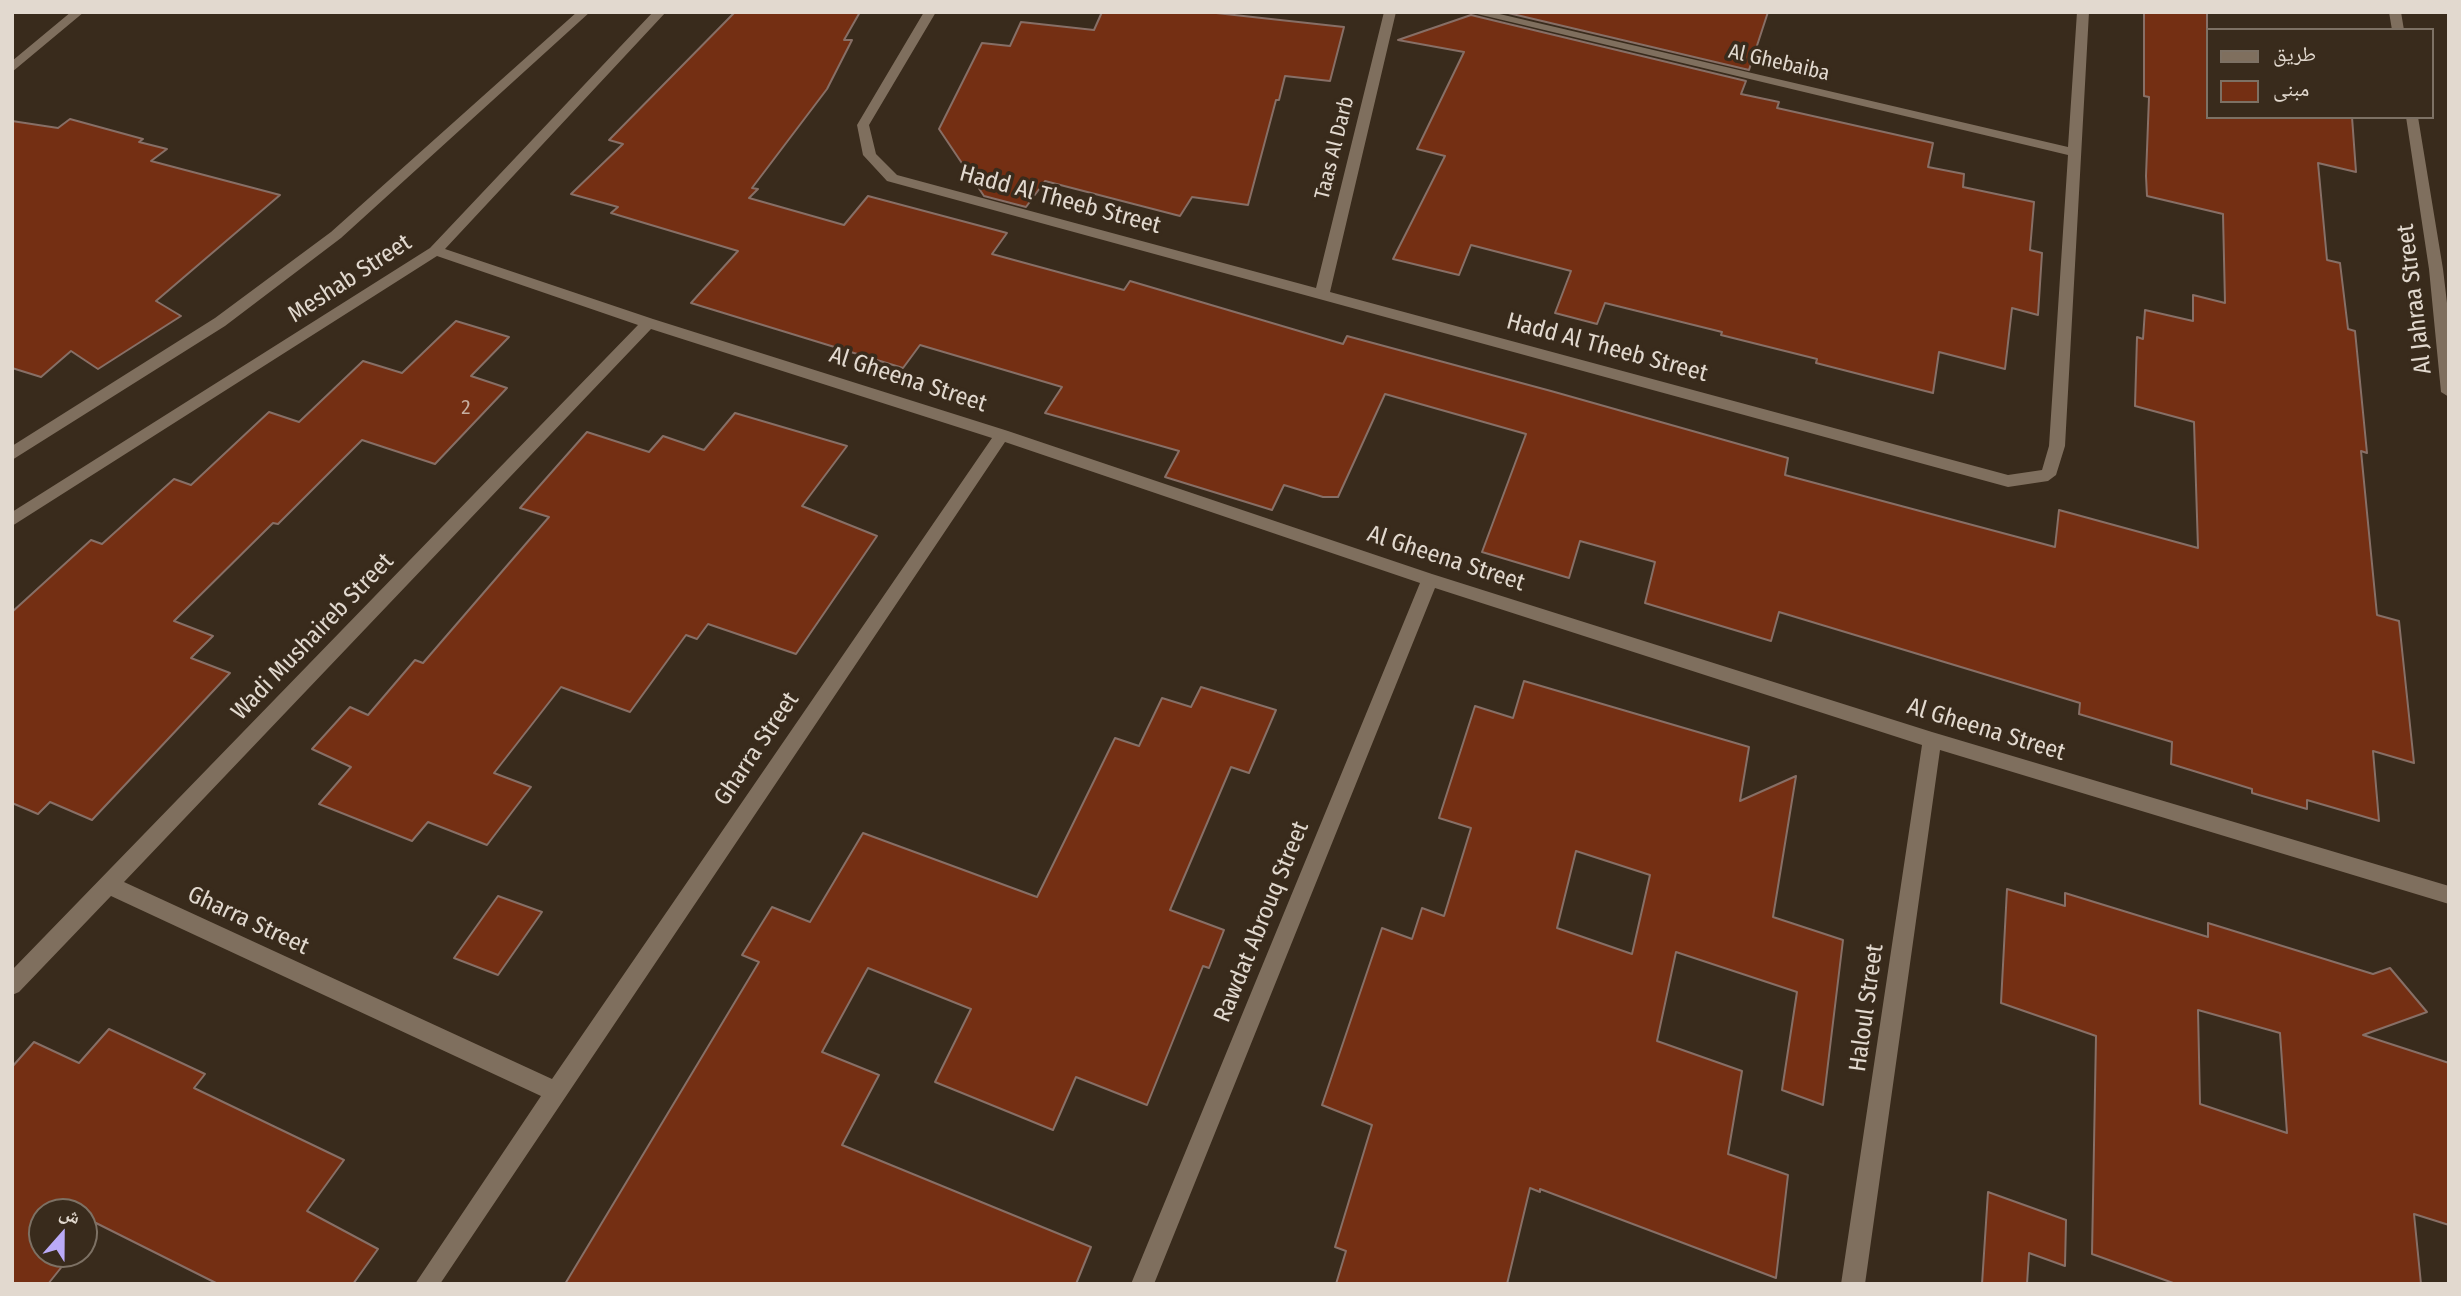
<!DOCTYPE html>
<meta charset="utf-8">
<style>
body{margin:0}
#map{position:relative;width:2461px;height:1296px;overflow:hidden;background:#392b1c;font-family:"Fira Sans Condensed","Noto Naskh Arabic",sans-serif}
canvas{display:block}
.frame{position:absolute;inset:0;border:14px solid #e2d9cf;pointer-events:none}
.legend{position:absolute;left:2206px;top:28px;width:228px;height:91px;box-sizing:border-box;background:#392b1c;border:2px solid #7d7164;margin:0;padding:9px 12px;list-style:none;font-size:21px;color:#e2d9cf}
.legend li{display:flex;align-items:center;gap:14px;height:35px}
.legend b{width:35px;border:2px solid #7d7164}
.north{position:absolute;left:28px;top:1198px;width:70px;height:70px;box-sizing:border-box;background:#392b1c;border:2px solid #7d7164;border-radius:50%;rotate:21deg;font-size:19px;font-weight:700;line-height:28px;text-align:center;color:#e2d9cf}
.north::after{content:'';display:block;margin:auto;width:24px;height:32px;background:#baaaf7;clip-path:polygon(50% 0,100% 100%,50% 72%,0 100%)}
</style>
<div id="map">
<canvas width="2461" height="1296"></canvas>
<div class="frame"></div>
<ul class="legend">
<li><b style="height:9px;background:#7f6f5e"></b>طريق</li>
<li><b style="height:19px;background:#742f13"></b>مبنى</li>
</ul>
<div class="north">ش</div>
</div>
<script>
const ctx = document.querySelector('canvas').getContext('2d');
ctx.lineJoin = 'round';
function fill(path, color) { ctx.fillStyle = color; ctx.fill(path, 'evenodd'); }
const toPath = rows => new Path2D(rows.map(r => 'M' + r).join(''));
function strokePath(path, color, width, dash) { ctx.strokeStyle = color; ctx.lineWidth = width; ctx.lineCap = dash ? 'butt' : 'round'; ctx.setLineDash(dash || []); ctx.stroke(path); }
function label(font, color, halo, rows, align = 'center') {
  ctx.font = font + ' "Fira Sans Condensed",sans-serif'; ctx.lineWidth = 7; ctx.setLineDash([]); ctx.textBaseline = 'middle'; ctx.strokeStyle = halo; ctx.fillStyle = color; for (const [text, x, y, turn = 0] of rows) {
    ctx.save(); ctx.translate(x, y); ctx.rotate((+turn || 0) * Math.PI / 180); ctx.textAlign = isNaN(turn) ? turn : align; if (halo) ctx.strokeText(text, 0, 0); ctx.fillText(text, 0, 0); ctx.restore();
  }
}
const building = toPath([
 [735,12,860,12,844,40,852,40,827,89,752,188,758,189,749,198,844,225,868,196,1007,233,992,254,1124,290,1130,281,1343,344,1347,336,1551,391,1788,458,1785,475,2055,547,2059,510,2198,548,2194,422,2135,406,2137,337,2143,339,2145,310,2193,321,2193,295,2225,303,2223,214,2147,196,2146,176,2149,97,2144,96,2144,12,2207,12,2207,117,2352,117,2356,172,2318,163,2327,260,2340,263,2348,329,2355,331,2367,453,2361,451,2377,615,2399,621,2414,763,2373,751,2379,821,2307,800,2307,809,2252,793,2252,789,2171,764,2172,742,2079,714,2080,703,1779,612,1771,641,1645,603,1655,562,1580,541,1569,578,1482,552,1526,434,1385,394,1338,497,1323,497,1284,485,1272,510,1165,477,1179,451,1045,413,1062,387,920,345,903,368,691,303,738,251,611,213,618,207,571,194,623,144,609,140,735,12],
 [1102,12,1207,12,1344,27,1330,81,1285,76,1279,100,1276,100,1248,205,1192,197,1180,216,1045,181,1026,207,984,196,939,129,982,43,1010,46,1021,22,1094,30,1102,12],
 [1504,12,1768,12,1749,70,1504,12],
 [1471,15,1746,81,1741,94,1779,102,1777,108,1933,143,1928,167,1964,174,1963,187,2034,202,2030,250,2042,253,2038,315,2012,308,2005,369,1939,352,1933,393,1816,363,1817,359,1721,335,1722,332,1605,303,1597,324,1555,313,1571,271,1471,245,1459,275,1393,259,1445,156,1417,149,1464,52,1398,40,1471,15],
 [70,119,143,139,139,142,167,149,151,161,280,195,156,301,181,316,98,369,71,351,41,377,12,368,12,121,58,128,70,119],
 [456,321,509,337,471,376,507,388,435,464,362,440,278,524,273,523,174,621,213,636,191,658,230,673,92,820,50,802,38,814,12,803,12,612,91,540,102,544,174,479,191,485,269,412,299,422,363,361,402,373,456,321],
 [735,413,847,446,802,506,877,536,796,654,708,624,697,639,686,635,630,712,561,687,494,773,531,787,487,845,428,822,412,841,319,804,351,767,312,749,350,707,368,715,415,660,423,663,549,517,520,508,587,432,649,452,663,436,704,450,735,413],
 [1524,681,1749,747,1740,801,1796,776,1773,917,1843,940,1823,1105,1782,1090,1797,992,1676,952,1657,1041,1742,1071,1728,1154,1788,1175,1776,1278,1540,1189,1540,1192,1530,1188,1507,1284,1336,1284,1346,1251,1335,1247,1372,1125,1322,1105,1382,928,1412,939,1422,908,1444,916,1471,828,1439,818,1475,706,1513,718,1524,681],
 [1576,851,1650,875,1632,954,1557,928,1576,851],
 [1201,687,1276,710,1249,773,1231,767,1170,910,1224,930,1209,968,1203,966,1147,1105,1076,1077,1053,1130,935,1082,971,1009,868,968,822,1052,879,1075,842,1145,1091,1247,1076,1284,565,1284,759,962,742,955,772,907,810,922,863,833,1037,897,1115,738,1139,746,1162,698,1191,707,1201,687],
 [2007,889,2065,906,2065,893,2208,937,2208,923,2373,974,2390,968,2427,1012,2363,1035,2449,1063,2449,1225,2414,1214,2421,1284,2176,1284,2092,1254,2096,1036,2001,1003,2007,889],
 [2198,1010,2280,1033,2287,1133,2200,1104,2198,1010],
 [498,896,542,912,498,975,454,958,498,896],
 [109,1029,205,1074,194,1088,344,1160,307,1211,378,1249,353,1284,218,1284,96,1223,84,1239,84,1212,42,1212,42,1254,72,1254,48,1284,12,1284,12,1067,34,1042,79,1063,109,1029],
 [1988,1192,2066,1220,2065,1266,2029,1253,2027,1284,1982,1284,1988,1192]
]);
fill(building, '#742f13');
strokePath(building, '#876f66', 2);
fill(toPath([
 [71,12,84,12,12,72,12,61,71,12],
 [577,12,590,12,341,238,225,326,12,460,12,446,215,318,331,232,577,12],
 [653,12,666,12,445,249,653,319,1008,431,1432,574,1932,732,2449,886,2449,904,1940,750,1865,1284,1841,1284,1922,745,1435,588,1154,1284,1131,1284,1420,583,1005,442,440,1284,415,1284,541,1096,111,896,19,992,12,995,12,970,638,325,437,256,12,526,12,512,430,248,653,12],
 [651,329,992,438,552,1079,124,882,651,329],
 [924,12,936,12,869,125,876,154,897,175,1316,288,1384,12,1396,12,1330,292,2008,475,2042,470,2049,446,2068,155,1469,12,1491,12,2068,147,2077,12,2089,12,2065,446,2056,475,2048,481,2008,487,887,181,863,155,857,125,924,12],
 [2389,12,2401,12,2404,30,2392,30,2389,12],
 [2406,117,2418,117,2443,269,2449,320,2449,397,2441,392,2429,269,2406,117]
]), '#7f6f5e');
label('21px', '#e2d9cf', '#392b1c', [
 ["Al Ghebaiba",1779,63,13],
 ["Taas Al Darb",1335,148,-76]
]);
label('21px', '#c6aea0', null, [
 ["2",466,408]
]);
label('24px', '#e2d9cf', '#392b1c', [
 ["Hadd Al Theeb Street",1060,200,15],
 ["Meshab Street",350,279,-33],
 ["Al Jahraa Street",2415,299,-97],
 ["Hadd Al Theeb Street",1607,348,15],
 ["Al Gheena Street",908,380,18],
 ["Al Gheena Street",1446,559,18],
 ["Wadi Mushaireb Street",313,637,-46],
 ["Al Gheena Street",1986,730,17],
 ["Gharra Street",757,749,-56],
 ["Gharra Street",248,921,25],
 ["Rawdat Abrouq Street",1262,922,-68],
 ["Haloul Street",1867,1008,-82]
]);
</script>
